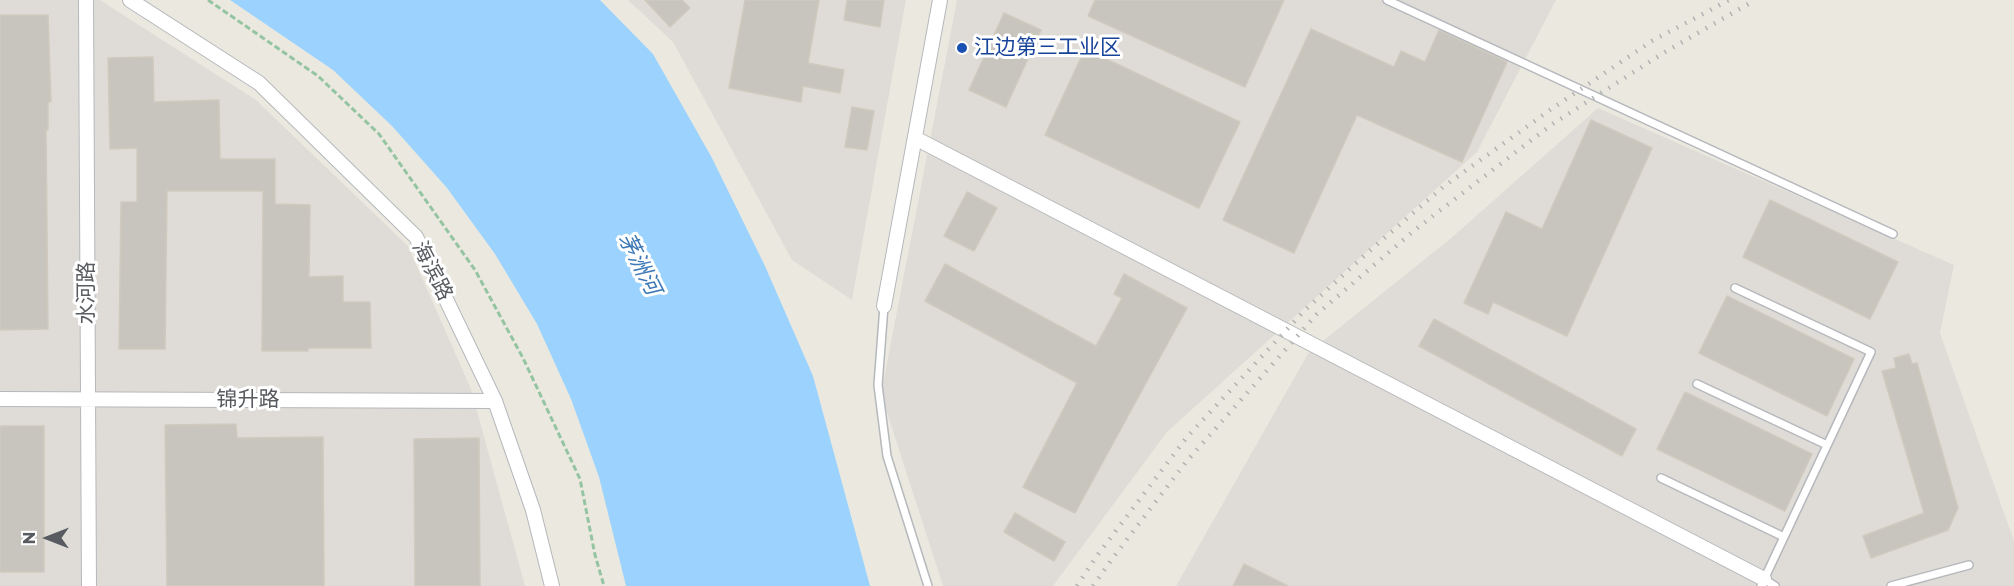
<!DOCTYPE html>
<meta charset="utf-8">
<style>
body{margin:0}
#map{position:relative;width:2014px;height:586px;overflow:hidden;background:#ebe9df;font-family:Montserrat,sans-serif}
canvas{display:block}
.north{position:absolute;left:18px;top:508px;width:60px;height:60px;-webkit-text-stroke:4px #fff;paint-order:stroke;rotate:270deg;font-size:16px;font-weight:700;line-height:24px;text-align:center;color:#585c60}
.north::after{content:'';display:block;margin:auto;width:21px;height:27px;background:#585c60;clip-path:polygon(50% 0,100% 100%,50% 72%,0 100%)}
</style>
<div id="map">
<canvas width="2014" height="586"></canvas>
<div class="north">N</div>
</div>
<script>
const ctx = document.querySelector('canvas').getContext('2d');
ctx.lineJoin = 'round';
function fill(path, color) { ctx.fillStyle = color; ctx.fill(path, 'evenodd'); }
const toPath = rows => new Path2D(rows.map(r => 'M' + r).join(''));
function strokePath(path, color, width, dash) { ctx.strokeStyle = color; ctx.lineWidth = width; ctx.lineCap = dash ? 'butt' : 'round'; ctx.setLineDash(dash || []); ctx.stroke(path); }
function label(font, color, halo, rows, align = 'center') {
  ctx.font = font + ' Montserrat,"Noto Sans SC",sans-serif'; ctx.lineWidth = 6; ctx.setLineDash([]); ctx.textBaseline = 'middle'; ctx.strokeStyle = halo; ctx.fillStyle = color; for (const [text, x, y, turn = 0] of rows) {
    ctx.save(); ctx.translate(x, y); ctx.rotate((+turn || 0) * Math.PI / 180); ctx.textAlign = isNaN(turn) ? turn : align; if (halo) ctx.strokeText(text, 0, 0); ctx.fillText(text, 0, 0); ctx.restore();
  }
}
fill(toPath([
 [0,0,100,0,256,100,408,246,471,389,525,586,0,586],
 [628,0,906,0,852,300,792,260,673,42],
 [957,0,1556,0,1477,152,1167,432,1053,586,943,586,881,394],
 [1598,108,1954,265,1940,333,2014,541,2014,586,1176,586,1309,352,1450,239]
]), '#dfdcd7');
fill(toPath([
 [230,0,600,0,653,54,712,158,765,266,813,376,870,586,626,586,599,477,571,399,537,324,495,254,447,188,392,126,333,70]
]), '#9cd3fe');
const building = toPath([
 [645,0,682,0,690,8,670,27,645,0],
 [745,0,819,0,808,63,844,70,840,93,803,86,801,102,729,88,745,0],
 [847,0,884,0,880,27,844,20,847,0],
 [1095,0,1284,0,1245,87,1088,16,1095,0],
 [1004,13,1041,30,1006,107,969,90,1004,13],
 [0,15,48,15,51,102,48,102,48,130,46,130,48,329,0,330,0,15],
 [1311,29,1394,67,1401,51,1425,62,1439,30,1507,62,1462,162,1357,115,1294,253,1223,220,1311,29],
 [1085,49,1240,122,1199,208,1045,135,1085,49],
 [153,57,154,102,219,100,220,159,275,159,275,204,310,205,309,277,343,276,343,302,370,302,371,348,308,348,308,351,262,351,263,191,167,191,165,349,119,349,121,202,137,202,137,148,110,149,108,58,153,57],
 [852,107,874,111,867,150,845,147,852,107],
 [1591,120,1652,148,1567,336,1493,302,1488,314,1464,303,1506,212,1542,229,1591,120],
 [967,192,997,208,974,251,944,236,967,192],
 [1770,200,1898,262,1870,319,1743,257,1770,200],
 [945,264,1096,346,1122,298,1114,294,1124,274,1187,308,1075,513,1023,487,1077,383,925,301,945,264],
 [1727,296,1854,359,1827,416,1699,353,1727,296],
 [1434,319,1636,429,1622,456,1419,346,1434,319],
 [1909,354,1912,364,1917,363,1958,508,1948,530,1871,558,1863,536,1924,513,1882,371,1896,368,1894,358,1909,354],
 [1685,392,1812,454,1785,511,1657,449,1685,392],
 [236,424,237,438,323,437,324,586,167,586,165,425,236,424],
 [0,426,44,426,44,572,0,572,0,426],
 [479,438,480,586,415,586,414,439,479,438],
 [1015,513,1065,542,1054,561,1004,532,1015,513],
 [1244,564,1288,586,1233,586,1244,564]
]);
fill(building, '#c8c5bf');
strokePath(building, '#d0cabe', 1.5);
const service = toPath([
 [1387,0,1893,234],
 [1735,288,1871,352,1761,586],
 [884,306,878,385,887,456,928,586],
 [1697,384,1827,445],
 [1661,478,1784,537],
 [1764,579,1775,586],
 [1891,586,1969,565]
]);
const minor = toPath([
 [86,0,89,586],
 [130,0,259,83,416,237,495,401,533,510,552,586],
 [915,138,1764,579],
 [884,306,940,0],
 [0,399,495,401]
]);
strokePath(service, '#b5b8bc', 10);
strokePath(minor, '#b5b8bc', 16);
strokePath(toPath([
 [208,0,318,76,379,134,475,270,523,358,580,479,595,555,604,586]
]), '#94c4a2', 3, [6, 3]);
strokePath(service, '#fff', 7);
strokePath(minor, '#fff', 14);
strokePath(toPath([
 [1077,586,1096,557,1187,437,1304,311,1365,255,1443,187,1550,110,1652,41,1729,0],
 [1093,586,1112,559,1186,462,1317,314,1416,229,1551,125,1665,52,1755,0]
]), '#b1b2b2', 4.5, [1.5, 8]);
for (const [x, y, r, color] of [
 [962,48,6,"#1a4fb4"]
]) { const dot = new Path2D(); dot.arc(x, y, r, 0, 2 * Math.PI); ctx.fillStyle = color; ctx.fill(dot); strokePath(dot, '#fff', 2); }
label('21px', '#164399', '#fff', [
 ["江边第三工业区",974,48]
], 'left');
label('21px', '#585c60', '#fff', [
 ["海滨路",432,271,63],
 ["水河路",87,293,-90],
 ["锦升路",248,400]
]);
label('italic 22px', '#3e79b7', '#fff', [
 ["茅洲河",639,264,63]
]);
</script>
